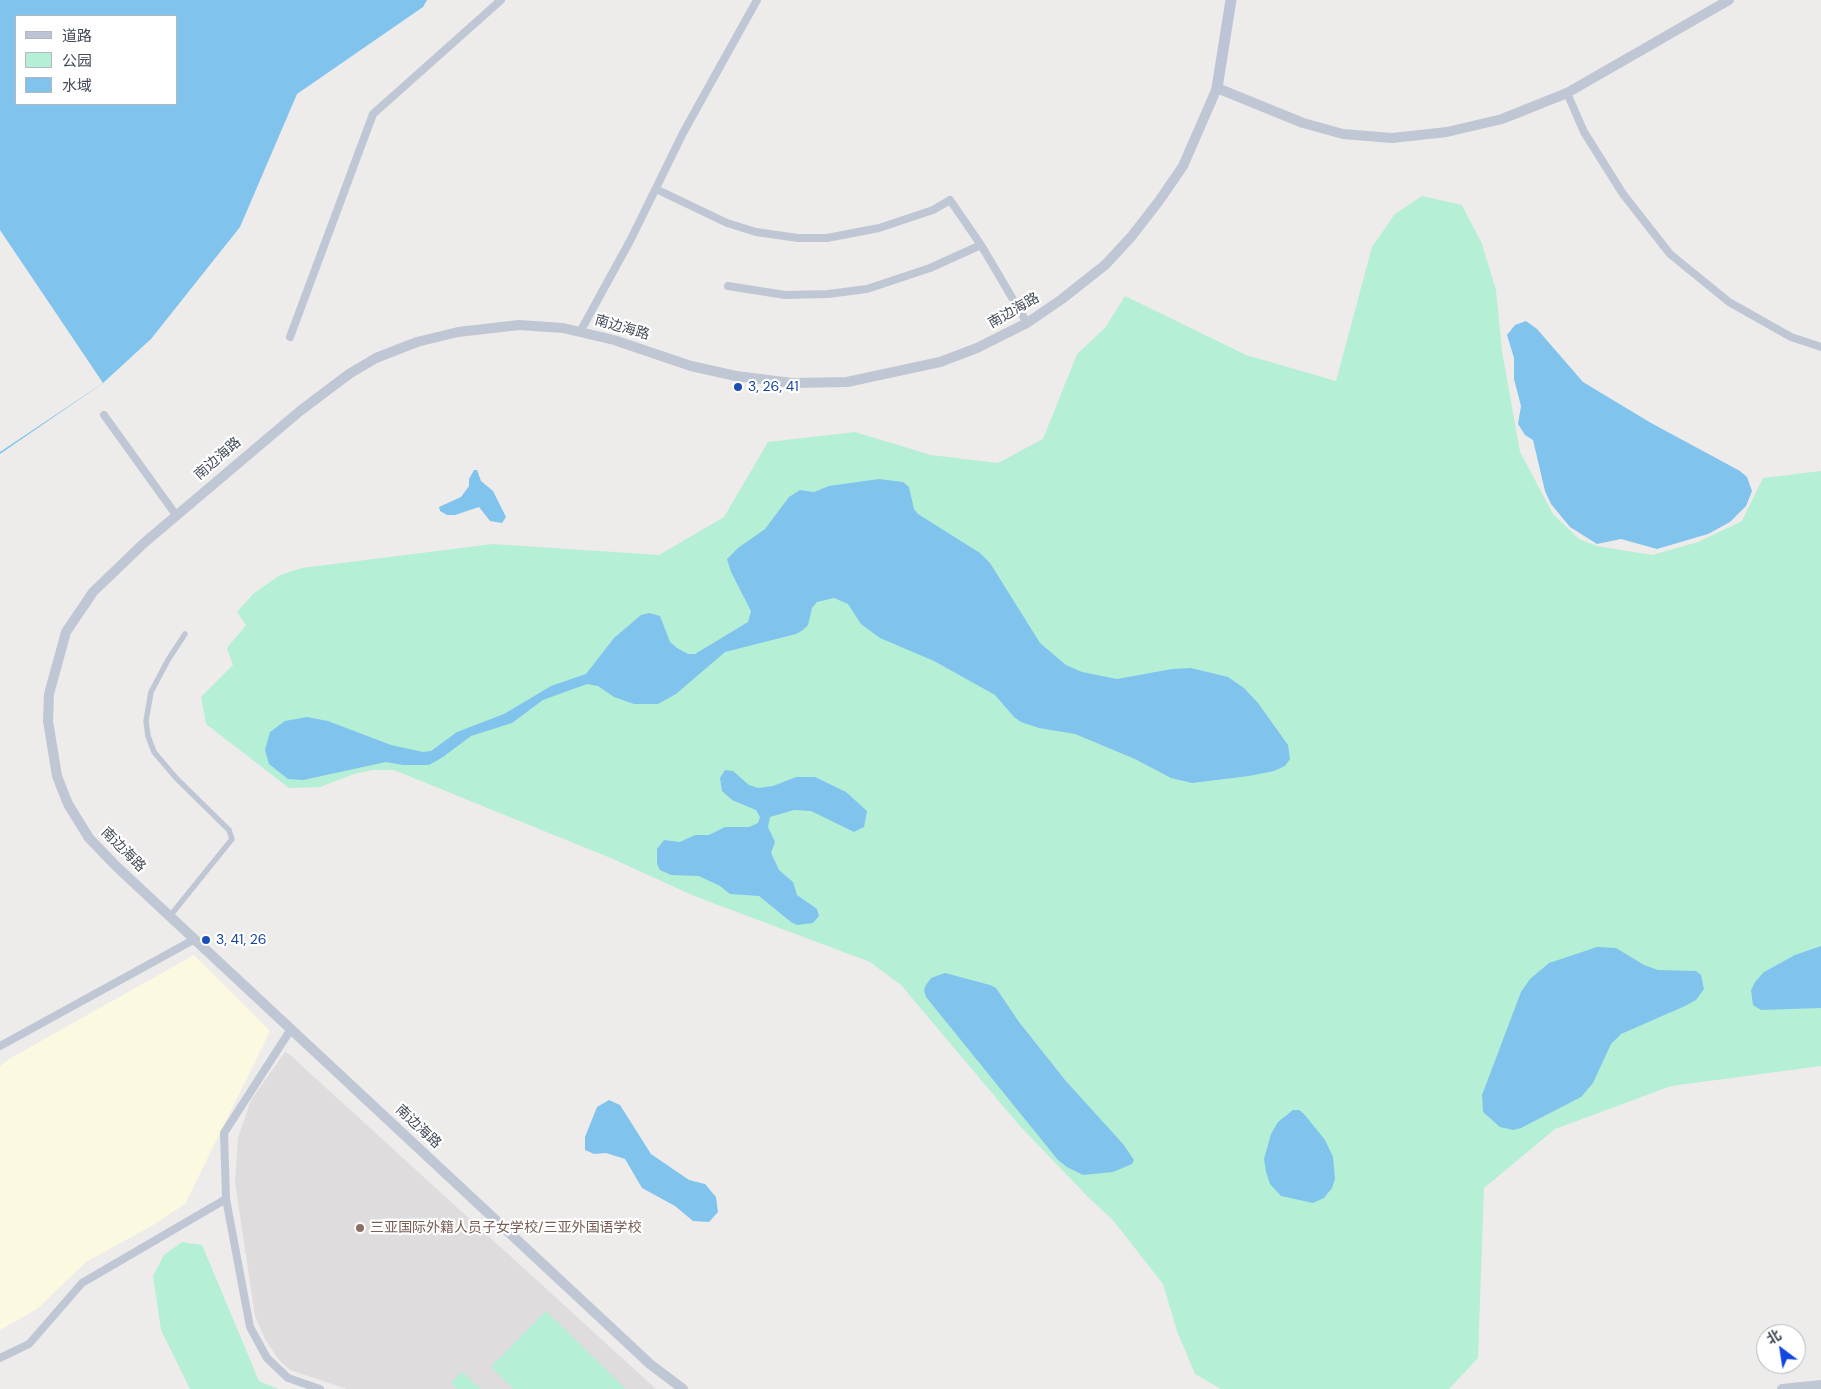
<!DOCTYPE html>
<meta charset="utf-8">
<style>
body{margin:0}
#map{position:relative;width:1821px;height:1389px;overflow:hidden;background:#eeebeb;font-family:"DM Sans","Noto Sans SC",sans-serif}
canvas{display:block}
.legend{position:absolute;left:15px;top:15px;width:162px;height:90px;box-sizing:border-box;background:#fff;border:1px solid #b4b7bd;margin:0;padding:6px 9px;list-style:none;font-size:15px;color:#434b59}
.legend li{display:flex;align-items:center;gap:10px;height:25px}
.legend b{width:25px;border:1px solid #b4b7bd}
.north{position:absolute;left:1756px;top:1324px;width:50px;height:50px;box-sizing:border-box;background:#fff;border:1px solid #b4b7bd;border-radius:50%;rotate:329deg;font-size:14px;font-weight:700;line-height:20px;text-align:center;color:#434b59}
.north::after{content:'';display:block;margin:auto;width:18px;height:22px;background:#1247e1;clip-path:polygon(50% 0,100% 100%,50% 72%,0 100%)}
</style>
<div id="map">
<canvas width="1821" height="1389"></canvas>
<ul class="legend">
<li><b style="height:6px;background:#bcc4d6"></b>道路</li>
<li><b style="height:14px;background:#b5efd6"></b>公园</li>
<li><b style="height:14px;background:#80c4ee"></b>水域</li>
</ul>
<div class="north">北</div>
</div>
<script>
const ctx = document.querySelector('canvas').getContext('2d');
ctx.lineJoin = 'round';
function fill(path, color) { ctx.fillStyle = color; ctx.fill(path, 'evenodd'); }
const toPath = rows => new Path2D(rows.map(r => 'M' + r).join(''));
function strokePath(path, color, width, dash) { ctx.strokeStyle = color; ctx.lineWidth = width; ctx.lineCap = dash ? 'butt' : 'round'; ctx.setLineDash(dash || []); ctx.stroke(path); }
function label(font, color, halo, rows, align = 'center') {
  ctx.font = font + ' "DM Sans","Noto Sans SC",sans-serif'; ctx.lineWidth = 4.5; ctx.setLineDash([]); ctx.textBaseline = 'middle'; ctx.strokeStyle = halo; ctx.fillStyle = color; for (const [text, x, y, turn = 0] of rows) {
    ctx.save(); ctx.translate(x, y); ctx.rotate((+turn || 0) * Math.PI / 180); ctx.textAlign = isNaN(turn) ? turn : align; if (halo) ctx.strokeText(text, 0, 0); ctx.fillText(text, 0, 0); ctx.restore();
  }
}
fill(toPath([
 [194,955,270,1031,185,1204,153,1225,86,1262,37,1309,0,1330,0,1066,9,1059]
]), '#fcf9e1');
fill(toPath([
 [285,1052,289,1054,656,1389,347,1389,290,1370,279,1360,265,1339,255,1316,235,1182,238,1138,251,1100]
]), '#dfdcdd');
fill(toPath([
 [1422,196,1462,205,1482,244,1496,290,1502,351,1520,452,1553,514,1579,539,1597,546,1652,555,1698,542,1742,521,1763,478,1821,471,1821,1066,1671,1086,1555,1129,1484,1188,1478,1358,1449,1389,1221,1389,1195,1374,1177,1331,1163,1284,1112,1219,1089,1198,1019,1125,901,985,870,962,694,896,613,859,394,770,372,770,354,774,320,787,289,788,206,724,201,697,233,665,227,648,246,625,237,612,253,594,280,575,302,568,493,544,659,555,724,517,768,442,855,432,931,455,998,463,1043,439,1077,354,1105,328,1125,296,1246,355,1336,381,1372,247,1395,214],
 [182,1242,202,1245,259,1381,278,1389,190,1389,161,1330,153,1276,164,1255],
 [546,1311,626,1389,514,1389,491,1367],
 [462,1372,481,1389,458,1389,451,1383]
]), '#b5efd6');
fill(toPath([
 [0,0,427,0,423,7,297,94,240,227,151,339,103,383,0,454],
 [16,16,176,16,176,104,16,104],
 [1526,321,1537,329,1583,382,1651,423,1740,471,1747,477,1752,491,1746,506,1730,522,1708,534,1657,549,1621,539,1597,544,1570,527,1551,504,1545,491,1533,440,1525,435,1518,424,1521,406,1514,379,1514,358,1507,335,1515,325],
 [474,470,477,470,481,481,493,491,506,517,502,523,490,521,479,507,455,515,447,515,440,511,439,507,461,497,469,486,469,479],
 [879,479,903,482,909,487,914,509,918,514,980,553,990,563,1040,643,1066,665,1082,672,1117,679,1172,669,1191,668,1228,677,1244,688,1258,703,1288,745,1290,759,1285,766,1274,771,1249,776,1192,783,1171,778,1135,759,1075,734,1039,728,1021,722,1014,717,995,695,934,661,880,638,861,624,848,604,834,598,817,602,812,608,808,625,803,630,796,634,725,652,676,694,658,704,634,704,614,697,598,686,587,684,543,700,512,723,471,736,443,757,429,765,403,765,386,762,303,780,288,779,269,764,265,750,270,732,285,721,307,717,328,721,391,745,423,752,431,751,457,732,504,714,551,686,586,674,614,638,641,615,649,613,660,616,670,642,677,648,688,654,695,654,748,622,751,611,731,572,727,559,738,548,765,529,789,497,800,490,814,492,829,486],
 [725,770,733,771,749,785,758,788,773,786,796,777,815,777,846,792,867,811,864,827,854,832,811,811,794,810,770,817,768,827,775,842,771,853,779,870,793,882,797,895,817,909,819,916,813,923,797,925,791,922,759,896,730,894,720,886,699,876,671,875,660,870,657,864,657,849,664,840,680,842,695,835,709,835,725,827,749,827,758,823,760,817,756,810,732,800,722,791,720,778],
 [1821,946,1821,1008,1761,1010,1753,1005,1751,990,1755,982,1764,972,1795,955],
 [1597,947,1616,948,1644,965,1658,970,1696,971,1701,975,1704,989,1696,1000,1685,1006,1621,1034,1611,1044,1593,1083,1581,1097,1521,1128,1513,1130,1500,1127,1483,1112,1482,1095,1521,992,1530,979,1549,963],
 [945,973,990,985,996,988,1019,1022,1065,1080,1123,1144,1134,1160,1132,1164,1113,1172,1083,1175,1067,1167,1058,1160,926,997,924,990,926,985,931,978],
 [609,1100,620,1105,651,1154,689,1180,705,1184,716,1197,718,1212,709,1222,693,1221,675,1206,642,1188,625,1159,606,1153,594,1154,585,1150,585,1137,597,1107],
 [1293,1110,1299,1110,1304,1114,1325,1140,1333,1157,1335,1179,1332,1188,1324,1198,1313,1203,1281,1196,1270,1184,1266,1172,1264,1159,1271,1134,1278,1122]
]), '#80c4ee');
fill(toPath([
 [0,230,103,383,0,452]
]), '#eeebeb');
strokePath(toPath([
 [170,916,232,839,229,830,177,779,154,752,148,736,146,721,151,692,168,660,185,634]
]), '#c0c7d4', 5.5);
strokePath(toPath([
 [1567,93,1584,132,1623,194,1670,254,1729,302,1791,337,1821,347],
 [656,189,727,223,756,232,798,238,827,238,879,228,933,210,950,200,981,245,1027,323],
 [728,286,785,295,828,294,867,289,930,268,981,245],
 [580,332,631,239,683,133,757,0],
 [290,337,373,114,501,0],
 [104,415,176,515],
 [291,1029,224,1133,226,1199,250,1327,267,1358,288,1378,320,1389],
 [0,1046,195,939],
 [0,1358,29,1344,82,1283,226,1199]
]), '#c0c7d4', 8);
strokePath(toPath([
 [683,1389,650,1364,117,867,89,838,68,804,57,776,48,721,49,694,66,632,93,592,144,543,300,411,349,374,376,358,417,342,458,332,519,325,563,328,614,340,691,366,736,376,792,383,847,382,940,362,977,348,1027,323,1062,299,1105,265,1131,237,1159,201,1183,166,1217,88,1303,123,1343,134,1392,138,1447,132,1502,119,1567,93,1729,0],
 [1782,1389,1821,1385]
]), '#c0c7d4', 10);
strokePath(toPath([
 [1217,88,1231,0]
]), '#bcc4d6', 11);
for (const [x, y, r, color] of [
 [738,387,5,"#1a4fb4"],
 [206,940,5,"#1a4fb4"],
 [360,1228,5,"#8d6e63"]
]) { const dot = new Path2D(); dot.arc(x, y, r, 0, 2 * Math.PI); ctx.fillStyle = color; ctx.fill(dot); strokePath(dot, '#fff', 2); }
label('14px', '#434b59', '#fff', [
 ["南边海路",1014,311,-30],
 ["南边海路",622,328,16],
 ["南边海路",218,459,-41],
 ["南边海路",123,850,45],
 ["南边海路",418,1127,43]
]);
label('14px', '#164399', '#fff', [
 ["3, 26, 41",748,387],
 ["3, 41, 26",216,940]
], 'left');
label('14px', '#785e54', '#fff', [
 ["三亚国际外籍人员子女学校/三亚外国语学校",370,1228]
], 'left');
</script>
